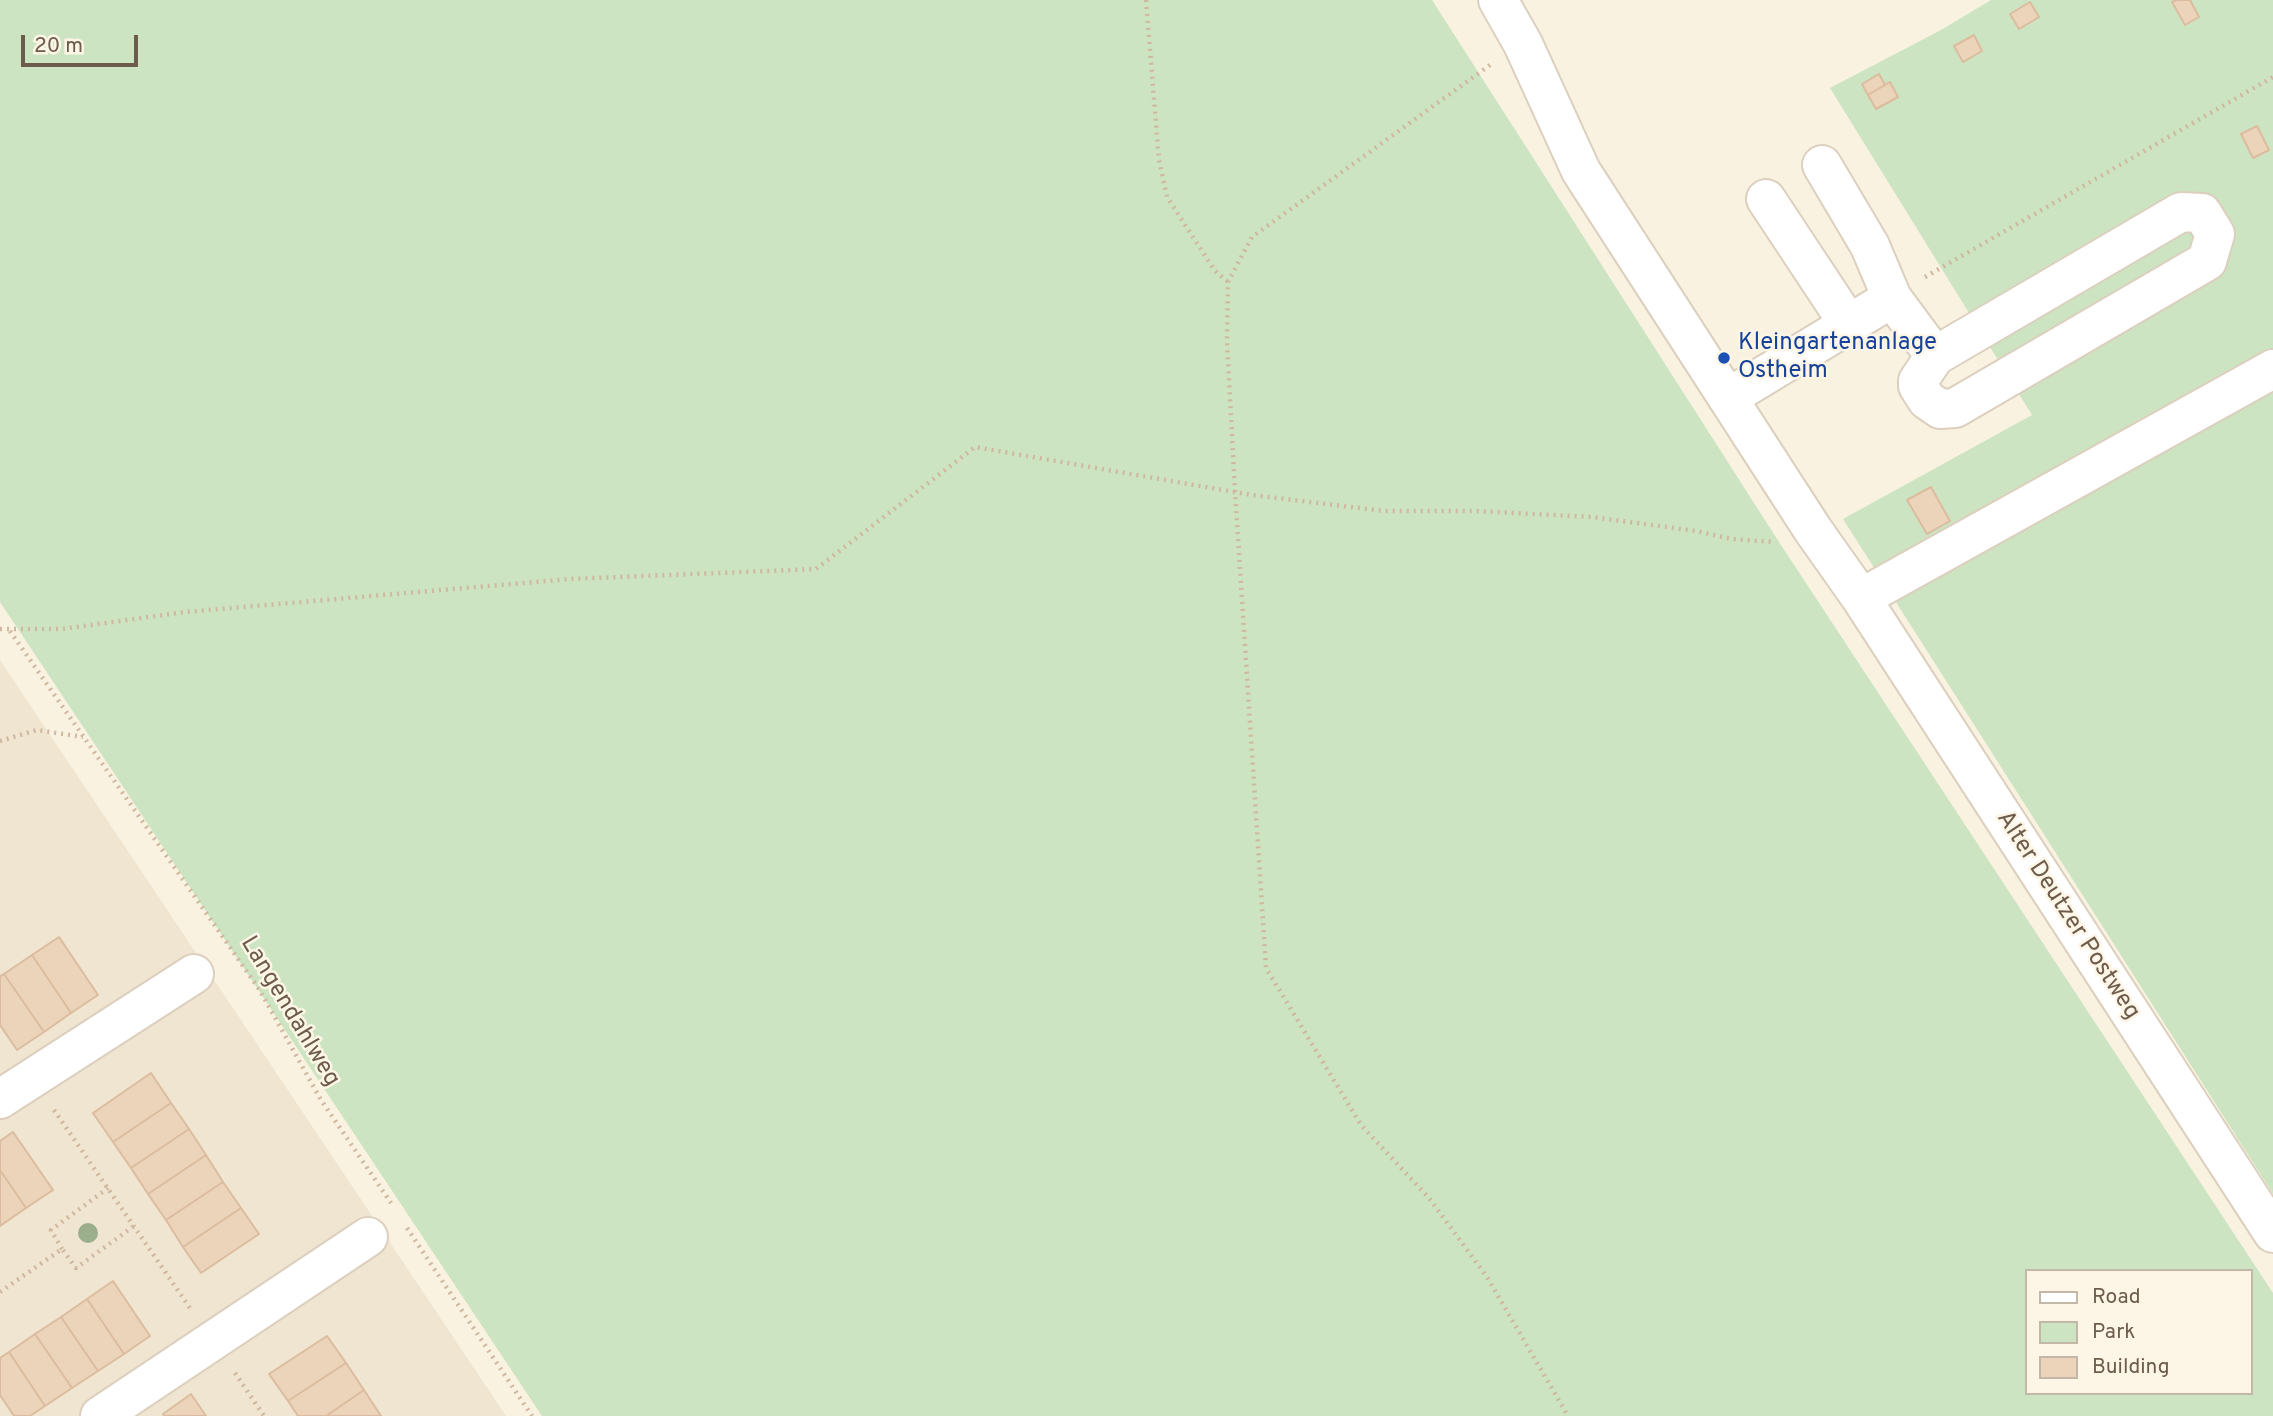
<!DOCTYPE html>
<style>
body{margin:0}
#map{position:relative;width:2273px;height:1416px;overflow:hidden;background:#f9f2e1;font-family:Overpass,sans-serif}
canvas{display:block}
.legend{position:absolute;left:2025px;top:1269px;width:228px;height:126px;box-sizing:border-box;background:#fdf6e6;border:2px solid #c3b8a8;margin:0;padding:9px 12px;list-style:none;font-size:21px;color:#6d5b4b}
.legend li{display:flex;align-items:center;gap:14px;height:35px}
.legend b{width:35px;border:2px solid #c3b8a8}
.scale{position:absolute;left:21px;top:35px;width:117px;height:32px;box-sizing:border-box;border:4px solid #6d5b4b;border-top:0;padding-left:9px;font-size:21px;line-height:24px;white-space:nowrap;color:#6d5b4b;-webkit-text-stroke:5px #fdf6e6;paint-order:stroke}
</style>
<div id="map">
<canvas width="2273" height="1416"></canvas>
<ul class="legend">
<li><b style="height:9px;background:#fff"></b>Road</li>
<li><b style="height:19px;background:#cce4c1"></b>Park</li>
<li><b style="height:19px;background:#ecd4bb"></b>Building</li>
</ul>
<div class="scale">20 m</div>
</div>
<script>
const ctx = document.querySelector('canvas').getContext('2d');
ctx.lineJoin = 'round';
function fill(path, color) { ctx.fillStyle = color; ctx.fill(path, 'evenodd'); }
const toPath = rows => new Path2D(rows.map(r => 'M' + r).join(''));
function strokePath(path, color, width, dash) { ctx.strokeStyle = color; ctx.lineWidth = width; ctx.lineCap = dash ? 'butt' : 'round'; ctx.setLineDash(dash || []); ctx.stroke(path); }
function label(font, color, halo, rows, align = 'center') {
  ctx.font = font + ' Overpass,sans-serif'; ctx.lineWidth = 5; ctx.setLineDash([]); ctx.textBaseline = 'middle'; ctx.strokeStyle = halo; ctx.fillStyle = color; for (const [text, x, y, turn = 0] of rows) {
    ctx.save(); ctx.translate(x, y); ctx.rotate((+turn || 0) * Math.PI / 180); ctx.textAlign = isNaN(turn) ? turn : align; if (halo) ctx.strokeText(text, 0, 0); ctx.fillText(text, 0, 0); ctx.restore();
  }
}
fill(toPath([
 [0,660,506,1416,0,1416]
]), '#f0e5d0');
fill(toPath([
 [0,0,1432,0,1779,542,2273,1293,2273,1416,542,1416,0,602],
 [2026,1271,2250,1271,2250,1393,2026,1393],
 [1991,0,2273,0,2273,1194,1843,519,2032,415,1830,88,1941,30]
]), '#cce4c1');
const building = toPath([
 [2177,0,2190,0,2199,17,2185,25,2172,2,2177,0],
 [2030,2,2039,17,2019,29,2010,14,2030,2],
 [1974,35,1982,51,1963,62,1954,46,1974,35],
 [1879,74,1885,85,1868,95,1862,84,1879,74],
 [1890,82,1898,97,1876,109,1868,95,1890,82],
 [2257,126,2269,150,2253,158,2241,134,2257,126],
 [1931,487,1950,521,1927,534,1907,500,1931,487],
 [59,937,98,995,71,1013,32,955,59,937],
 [32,955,71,1013,44,1032,4,974,32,955],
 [4,974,44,1032,17,1050,0,1025,0,976,4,974],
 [151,1073,171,1103,113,1142,93,1113,151,1073],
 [171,1103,189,1129,131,1168,113,1142,171,1103],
 [189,1129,206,1155,148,1194,131,1168,189,1129],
 [13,1132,53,1190,26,1208,0,1170,0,1141,13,1132],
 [206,1155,223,1182,166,1220,148,1194,206,1155],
 [0,1170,26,1208,0,1226,0,1170],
 [223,1182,241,1208,183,1247,166,1220,223,1182],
 [241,1208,259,1234,201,1273,183,1247,241,1208],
 [113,1281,150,1336,124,1354,87,1299,113,1281],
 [87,1299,124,1354,98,1371,61,1317,87,1299],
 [61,1317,98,1371,72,1388,35,1334,61,1317],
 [35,1334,72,1388,45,1406,9,1352,35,1334],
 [327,1336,346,1363,288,1401,269,1374,327,1336],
 [9,1352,45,1406,30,1416,14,1416,0,1395,0,1358,9,1352],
 [346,1363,364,1390,326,1416,298,1416,288,1401,346,1363],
 [364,1390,381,1416,326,1416,364,1390],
 [191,1394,206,1416,164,1416,163,1414,191,1394]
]);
fill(building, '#ecd4bb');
strokePath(building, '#dcbc9e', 2);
const minor = toPath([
 [1498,0,1523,44,1581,171,1813,530,1861,598,2273,1233],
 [1822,165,1870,246,1892,298,1935,356,2181,212,2202,213,2215,234,2207,261,1955,408,1940,409,1927,400,1918,386,1918,381,1935,356],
 [1766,199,1848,323],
 [1729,397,1892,298],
 [1861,598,2273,369],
 [0,1099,194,974],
 [100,1416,368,1237]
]);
strokePath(minor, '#dccfbe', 42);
strokePath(toPath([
 [1146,0,1159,160,1167,197,1215,271,1228,282],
 [1490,65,1252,237,1228,282,1227,341,1235,492,1266,968,1361,1125,1429,1198,1487,1277,1568,1416],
 [1925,277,2273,77],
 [0,629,62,629,185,612,570,579,816,569,975,447,1252,495,1384,511,1476,511,1592,517,1696,531,1732,539,1774,542],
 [10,631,259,989,321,1100,391,1203],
 [0,741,37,730,83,737],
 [54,1110,192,1311],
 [407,1228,532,1416],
 [62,1249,51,1230,108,1188],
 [0,1292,62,1249,76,1268,134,1226],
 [235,1373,264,1416]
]), '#d0b79f', 4.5, [2, 5]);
strokePath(minor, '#fff', 38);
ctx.fillStyle = '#9caf8c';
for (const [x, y] of [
 [88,1233]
]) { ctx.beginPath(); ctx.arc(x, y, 10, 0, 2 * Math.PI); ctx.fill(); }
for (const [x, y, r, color] of [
 [1724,358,7,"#1a4fb4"]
]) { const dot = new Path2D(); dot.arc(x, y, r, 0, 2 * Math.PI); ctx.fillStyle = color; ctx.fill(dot); strokePath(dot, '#fdf6e6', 2.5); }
label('24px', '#164399', '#fdf6e6', [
 ["Kleingartenanlage",1738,344],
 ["Ostheim",1738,372]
], 'left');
label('24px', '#6d5b4b', '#fdf6e6', [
 ["Alter Deutzer Postweg",2067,916,57],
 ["Langendahlweg",289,1012,59]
]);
</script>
